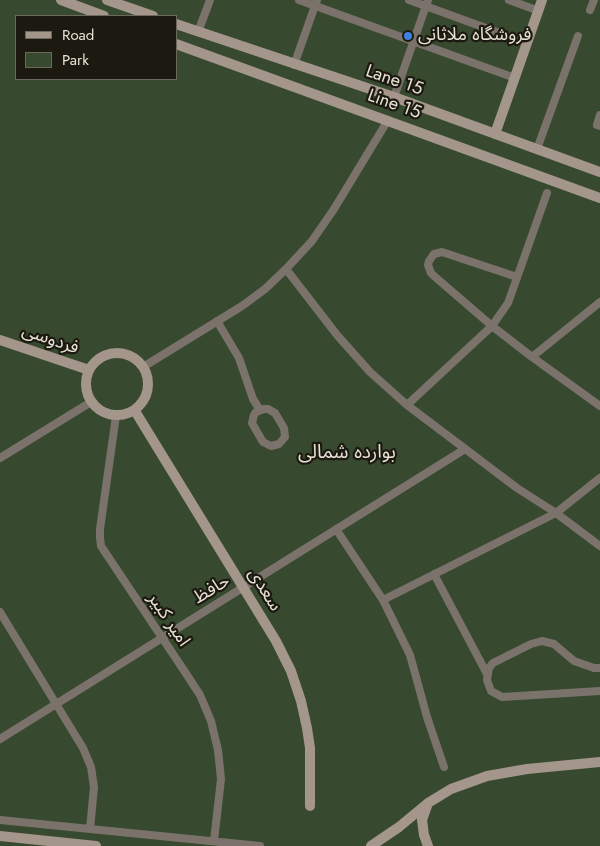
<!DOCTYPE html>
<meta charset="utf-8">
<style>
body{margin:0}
#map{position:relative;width:600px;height:846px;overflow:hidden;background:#38301d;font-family:Jost,sans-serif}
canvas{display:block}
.legend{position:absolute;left:15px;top:15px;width:162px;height:65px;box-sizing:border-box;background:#1c1910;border:1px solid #6d695f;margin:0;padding:6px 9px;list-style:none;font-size:15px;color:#e7e2d6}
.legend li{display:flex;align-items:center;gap:10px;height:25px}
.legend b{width:25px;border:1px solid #6d695f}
</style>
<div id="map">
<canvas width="600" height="846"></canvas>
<ul class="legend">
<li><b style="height:6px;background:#a4968b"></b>Road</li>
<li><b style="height:14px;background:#374a2f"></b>Park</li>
</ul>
</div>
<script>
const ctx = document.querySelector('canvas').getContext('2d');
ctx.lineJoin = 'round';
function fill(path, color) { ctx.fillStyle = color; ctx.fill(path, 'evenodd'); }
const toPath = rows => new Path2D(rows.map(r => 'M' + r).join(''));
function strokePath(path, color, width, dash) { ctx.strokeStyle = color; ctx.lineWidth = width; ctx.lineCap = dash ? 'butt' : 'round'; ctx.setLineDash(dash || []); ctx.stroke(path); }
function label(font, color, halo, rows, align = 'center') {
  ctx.font = font + ' Jost,"Noto Sans Arabic",sans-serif'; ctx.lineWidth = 4.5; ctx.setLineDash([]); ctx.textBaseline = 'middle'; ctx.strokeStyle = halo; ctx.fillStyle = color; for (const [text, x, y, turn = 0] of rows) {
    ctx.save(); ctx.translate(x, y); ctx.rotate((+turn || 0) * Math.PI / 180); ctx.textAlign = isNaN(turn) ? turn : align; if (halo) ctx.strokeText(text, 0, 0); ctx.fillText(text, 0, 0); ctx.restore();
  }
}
fill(toPath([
 [0,0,600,0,600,846,0,846],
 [16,16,176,16,176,79,16,79]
]), '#374a2f');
strokePath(toPath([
 [299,0,515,78],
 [409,0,527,43],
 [509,0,539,11],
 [590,10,594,0],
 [198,32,210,0],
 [294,65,317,0],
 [394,97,428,0],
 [600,115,597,125,600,126],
 [537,149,578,36],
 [286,269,337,335,370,372,407,405,517,488,556,513,600,546],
 [517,277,442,252,434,254,429,261,428,265,431,273,434,276,492,326,532,357,600,406],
 [217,321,239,358,253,399,260,410],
 [532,357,600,302],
 [143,367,242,306,265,289,286,269,312,241,334,209,388,120],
 [407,405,492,326,508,303,547,193],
 [264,409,268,409,275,413,284,428,285,437,279,444,271,446,263,442,252,423,254,415,256,412,264,409],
 [116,416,100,529,100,538,101,546,185,672,200,695,211,721,218,750,221,779,214,841],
 [0,458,91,402],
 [336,529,383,600,410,655,427,717,444,767],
 [434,574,487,674],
 [383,600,556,513,600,478],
 [0,612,83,748,91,767,94,787,90,829],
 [600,668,594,668,574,661,554,644,542,641,531,644,493,663,489,668,487,680,491,691,502,697,600,691],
 [0,739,465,449],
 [0,820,260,846]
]), '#7b726b', 8);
strokePath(toPath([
 [61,0,104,16],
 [107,0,153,16],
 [176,24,394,97,600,172],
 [176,44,600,198],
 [495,134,542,0],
 [0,340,89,370],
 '86 384a31 31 0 1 1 62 0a31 31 0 1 1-62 0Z',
 [135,411,276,641,291,671,301,701,307,728,310,748,310,806],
 [428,803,422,820,424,835,428,846],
 [0,836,96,846],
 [371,846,399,827,428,803,451,789,487,776,527,769,600,762]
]), '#a4968b', 10);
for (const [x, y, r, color] of [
 [408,36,5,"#3f7fe0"]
]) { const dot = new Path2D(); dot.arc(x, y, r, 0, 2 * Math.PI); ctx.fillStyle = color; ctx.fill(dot); strokePath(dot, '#1c1910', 2); }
label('18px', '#e7e2d6', '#1c1910', [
 ["فروشگاه ملاثانی",418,36]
], 'left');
label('18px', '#e7e2d6', '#1c1910', [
 ["Lane 15",394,81,19],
 ["Line 15",394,105,20],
 ["فردوسی",50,340,19],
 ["حافظ",212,590,-31],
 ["سعدی",264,590,58],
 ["امیر کبیر",168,620,56]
]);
label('19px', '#e7e2d6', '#1c1910', [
 ["بوارده شمالی",347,453]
]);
</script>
